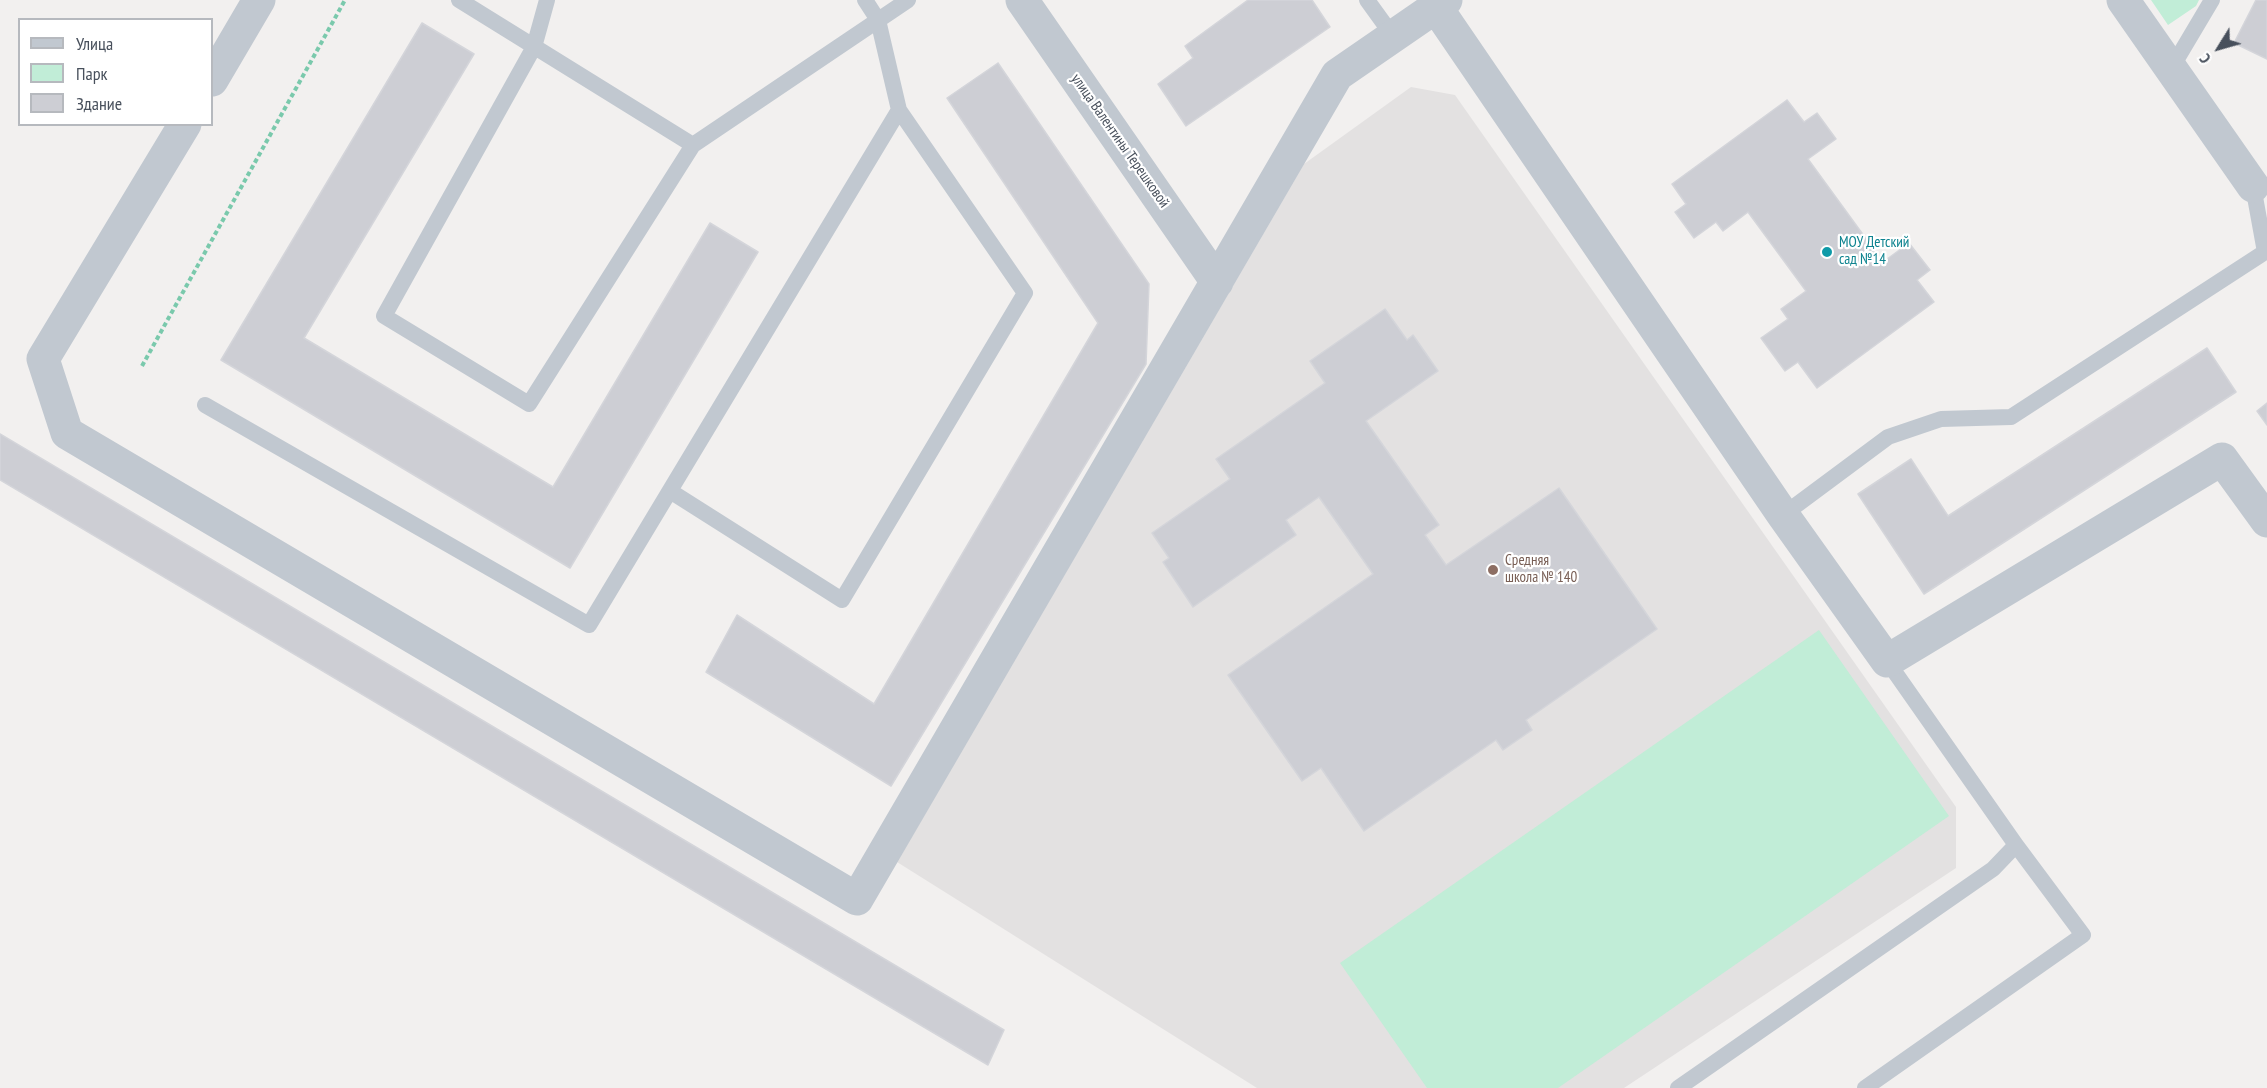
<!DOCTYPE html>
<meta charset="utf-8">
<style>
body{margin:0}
#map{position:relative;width:2267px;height:1088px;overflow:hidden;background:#f2f0ef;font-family:"PT Sans Narrow",sans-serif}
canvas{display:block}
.legend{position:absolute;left:18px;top:18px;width:195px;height:108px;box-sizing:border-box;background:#fff;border:2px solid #b6b9be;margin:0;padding:8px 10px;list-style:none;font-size:18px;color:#48505c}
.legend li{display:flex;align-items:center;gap:12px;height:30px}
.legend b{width:30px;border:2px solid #b6b9be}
.north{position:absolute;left:2189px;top:18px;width:60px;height:60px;-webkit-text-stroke:4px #fff;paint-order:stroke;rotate:233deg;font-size:16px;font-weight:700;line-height:24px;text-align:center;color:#48505c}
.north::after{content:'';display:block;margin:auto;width:21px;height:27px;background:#48505c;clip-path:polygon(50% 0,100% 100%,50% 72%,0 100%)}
</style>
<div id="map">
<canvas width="2267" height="1088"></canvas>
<ul class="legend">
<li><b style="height:8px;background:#c1c8d0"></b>Улица</li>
<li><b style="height:16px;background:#c1edd7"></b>Парк</li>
<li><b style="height:16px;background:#cdced4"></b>Здание</li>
</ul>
<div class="north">С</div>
</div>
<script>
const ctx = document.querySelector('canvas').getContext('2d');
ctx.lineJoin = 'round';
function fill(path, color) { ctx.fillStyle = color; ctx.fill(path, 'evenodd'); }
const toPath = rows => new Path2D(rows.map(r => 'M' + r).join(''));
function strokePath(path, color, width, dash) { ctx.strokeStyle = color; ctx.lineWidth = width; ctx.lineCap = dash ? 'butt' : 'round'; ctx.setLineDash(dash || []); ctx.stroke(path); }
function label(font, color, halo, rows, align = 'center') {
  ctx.font = font + ' "PT Sans Narrow",sans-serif'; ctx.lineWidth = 4.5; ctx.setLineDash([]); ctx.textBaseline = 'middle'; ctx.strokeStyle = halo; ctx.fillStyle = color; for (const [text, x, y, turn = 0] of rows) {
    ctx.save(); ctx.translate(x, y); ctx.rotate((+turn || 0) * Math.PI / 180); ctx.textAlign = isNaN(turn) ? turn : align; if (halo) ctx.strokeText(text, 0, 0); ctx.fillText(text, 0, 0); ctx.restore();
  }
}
fill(toPath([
 [1411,87,1455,95,1956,807,1956,868,1624,1088,1257,1088,897,862,1304,164]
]), '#e3e1e1');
fill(toPath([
 [2151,0,2199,0,2196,6,2168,25],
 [1819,630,1949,816,1558,1088,1427,1088,1340,963]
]), '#c1edd7');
const building = toPath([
 [1248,0,1312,0,1330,27,1186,126,1158,84,1193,58,1185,46,1248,0],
 [2256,0,2267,0,2267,59,2234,43,2256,0],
 [422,23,474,54,304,338,553,487,710,223,758,252,570,568,221,360,422,23],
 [998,63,1149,284,1146,364,891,786,706,672,737,615,874,704,1098,323,947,98,998,63],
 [1787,100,1804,122,1817,113,1836,139,1808,159,1883,262,1909,243,1930,270,1917,280,1934,302,1817,388,1798,362,1785,371,1761,338,1788,319,1781,309,1806,291,1748,212,1723,231,1716,222,1694,238,1675,212,1686,204,1672,184,1787,100],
 [1385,309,1407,340,1413,335,1438,371,1366,421,1439,525,1425,535,1446,565,1559,488,1657,629,1526,720,1532,730,1503,750,1496,740,1364,831,1321,768,1302,781,1228,675,1373,574,1319,497,1286,520,1296,535,1193,607,1163,562,1169,558,1152,533,1230,479,1216,459,1325,383,1310,361,1385,309],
 [2207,348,2236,392,1924,594,1858,494,1911,459,1948,516,2207,348],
 [2267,403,2267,425,2257,411,2267,403],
 [0,434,1004,1030,988,1065,0,480,0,434]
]);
fill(building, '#cdced4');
strokePath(building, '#d4d5da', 1.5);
strokePath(toPath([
 [142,366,345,0]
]), '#7ac9ac', 4, [4.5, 3]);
strokePath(toPath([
 [459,0,693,145,908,0],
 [547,0,534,47,384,316,529,404,693,145],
 [1367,0,1393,36],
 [2171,69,2212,0],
 [205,405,589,625,899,110],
 [670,491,842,600,1025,293,899,110,878,20,865,0],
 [1783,515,1888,437,1941,419,2011,417,2265,252,2253,186],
 [1678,1088,1993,869,2016,845,1887,661],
 [1865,1088,2083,935,2016,845]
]), '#c1c8d0', 16);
strokePath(toPath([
 [1022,0,1217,282],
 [2123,0,2253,186],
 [1436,7,1783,515,1887,661,2222,459,2267,521],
 [212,80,259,0],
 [185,124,43,359,67,433,857,899,1337,75,1446,0]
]), '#c1c8d0', 33);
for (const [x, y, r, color] of [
 [1827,252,6,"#0f9aa8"],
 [1493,570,6,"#8d6e63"]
]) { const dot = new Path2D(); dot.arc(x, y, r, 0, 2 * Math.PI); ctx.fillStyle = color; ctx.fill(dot); strokePath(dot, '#fff', 2); }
label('15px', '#48505c', '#fff', [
 ["улица Валентины Терешковой",1120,141,55]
]);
label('15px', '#0d838f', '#fff', [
 ["МОУ Детский",1839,243],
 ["сад №14",1839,260]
], 'left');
label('15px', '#785e54', '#fff', [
 ["Средняя",1505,561],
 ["школа № 140",1505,578]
], 'left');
</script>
